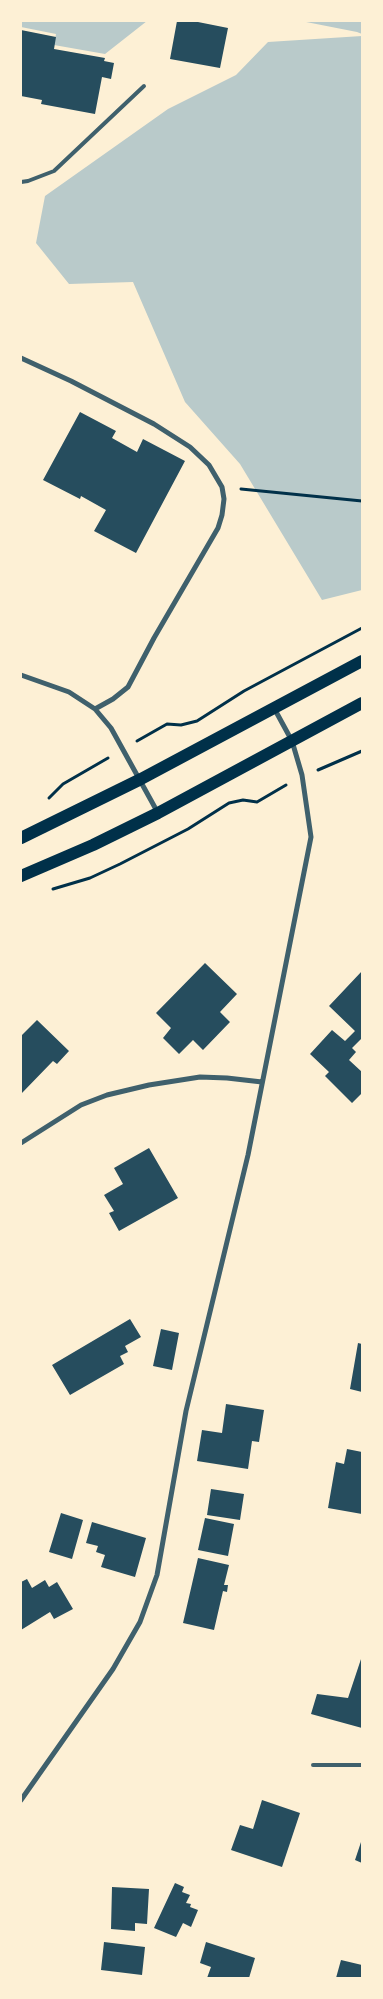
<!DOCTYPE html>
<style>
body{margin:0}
#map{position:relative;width:383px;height:1999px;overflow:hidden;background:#fdf0d5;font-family:"DM Sans",sans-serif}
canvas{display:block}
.frame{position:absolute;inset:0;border:22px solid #fdf0d5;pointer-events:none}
</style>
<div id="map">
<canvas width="383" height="1999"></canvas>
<div class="frame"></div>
</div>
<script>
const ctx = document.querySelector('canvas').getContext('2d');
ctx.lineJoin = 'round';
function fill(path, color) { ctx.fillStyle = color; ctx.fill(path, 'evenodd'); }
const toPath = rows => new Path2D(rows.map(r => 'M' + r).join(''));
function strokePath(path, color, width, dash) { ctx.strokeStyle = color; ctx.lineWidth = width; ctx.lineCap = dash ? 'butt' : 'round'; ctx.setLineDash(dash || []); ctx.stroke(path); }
fill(toPath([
 [21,21,147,21,105,54,54,45,56,34,21,27],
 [301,21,362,21,362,34,357,32],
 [362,36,362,590,322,600,240,464,185,402,133,282,69,284,36,243,45,196,168,109,236,75,268,42]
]), '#b9caca');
fill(toPath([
 [177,21,193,21,228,28,220,68,170,59],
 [21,30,56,37,54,49,105,58,104,61,114,63,111,79,102,77,95,114,41,104,42,100,21,96],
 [80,412,116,431,112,438,137,452,143,439,185,461,136,553,94,531,106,510,81,496,80,499,43,480],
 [205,963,237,994,220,1012,230,1022,203,1050,193,1040,179,1054,163,1038,171,1028,156,1013],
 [362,971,362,1038,352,1048,356,1052,349,1060,362,1072,362,1093,352,1103,325,1076,329,1072,310,1054,332,1030,345,1041,355,1031,329,1006],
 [37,1020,69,1051,57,1064,53,1061,21,1094,21,1036],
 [149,1148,178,1198,119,1231,109,1213,114,1211,104,1195,123,1184,114,1168],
 [130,1319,141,1337,125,1346,128,1352,120,1356,124,1364,70,1395,52,1365],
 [161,1329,179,1333,172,1370,153,1366],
 [358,1343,362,1344,362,1392,350,1389],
 [226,1404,264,1410,259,1442,252,1441,248,1469,197,1461,202,1430,222,1433],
 [347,1449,362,1452,362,1514,328,1508,336,1462,344,1464],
 [211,1489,244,1494,240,1520,207,1515],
 [61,1513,83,1520,72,1559,49,1552],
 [205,1518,234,1524,228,1556,198,1550],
 [92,1522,146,1538,135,1577,101,1567,105,1555,96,1552,98,1546,86,1543],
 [198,1558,229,1565,224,1585,228,1585,227,1592,223,1591,214,1630,183,1623],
 [27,1579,32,1588,45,1580,49,1587,57,1582,73,1609,54,1619,50,1612,21,1630,21,1582],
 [362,1656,362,1728,311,1714,317,1694,348,1698],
 [262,1800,300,1813,282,1867,231,1850,240,1825,253,1829],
 [361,1842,362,1842,362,1863,355,1860],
 [175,1883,184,1887,182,1892,190,1895,186,1903,191,1904,190,1907,198,1910,191,1927,183,1923,176,1937,154,1928],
 [112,1887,149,1889,147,1924,135,1923,135,1931,111,1929],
 [104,1942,145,1947,142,1975,101,1970],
 [206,1942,255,1958,249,1978,207,1978,211,1967,200,1963],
 [341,1960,362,1965,362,1978,336,1978]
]), '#264d5e');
strokePath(toPath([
 [241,489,362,501],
 [137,741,167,724,181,725,197,721,244,691,362,628],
 [318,770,362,751],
 [49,798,63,784,108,758],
 [53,889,90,878,120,864,188,829,229,803,243,800,257,802,286,785]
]), '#003049', 3);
strokePath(toPath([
 [21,182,28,181,54,171,144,86],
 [313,1765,362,1765]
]), '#3f606c', 4);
strokePath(toPath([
 [21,358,71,381,154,424,190,447,209,465,222,487,224,499,222,515,218,528,154,638,128,687,113,699,95,709],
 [21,675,69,692,95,709,111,728,158,813],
 [21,1143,81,1105,107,1095,149,1085,200,1077,227,1078,262,1082],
 [21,1800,113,1669,140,1622,157,1575,186,1411,248,1155,311,837,302,775,292,741,274,708]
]), '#3f606c', 5);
strokePath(toPath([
 [21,838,141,779,362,661],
 [21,876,93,845,158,813,362,703]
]), '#003049', 12);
</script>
